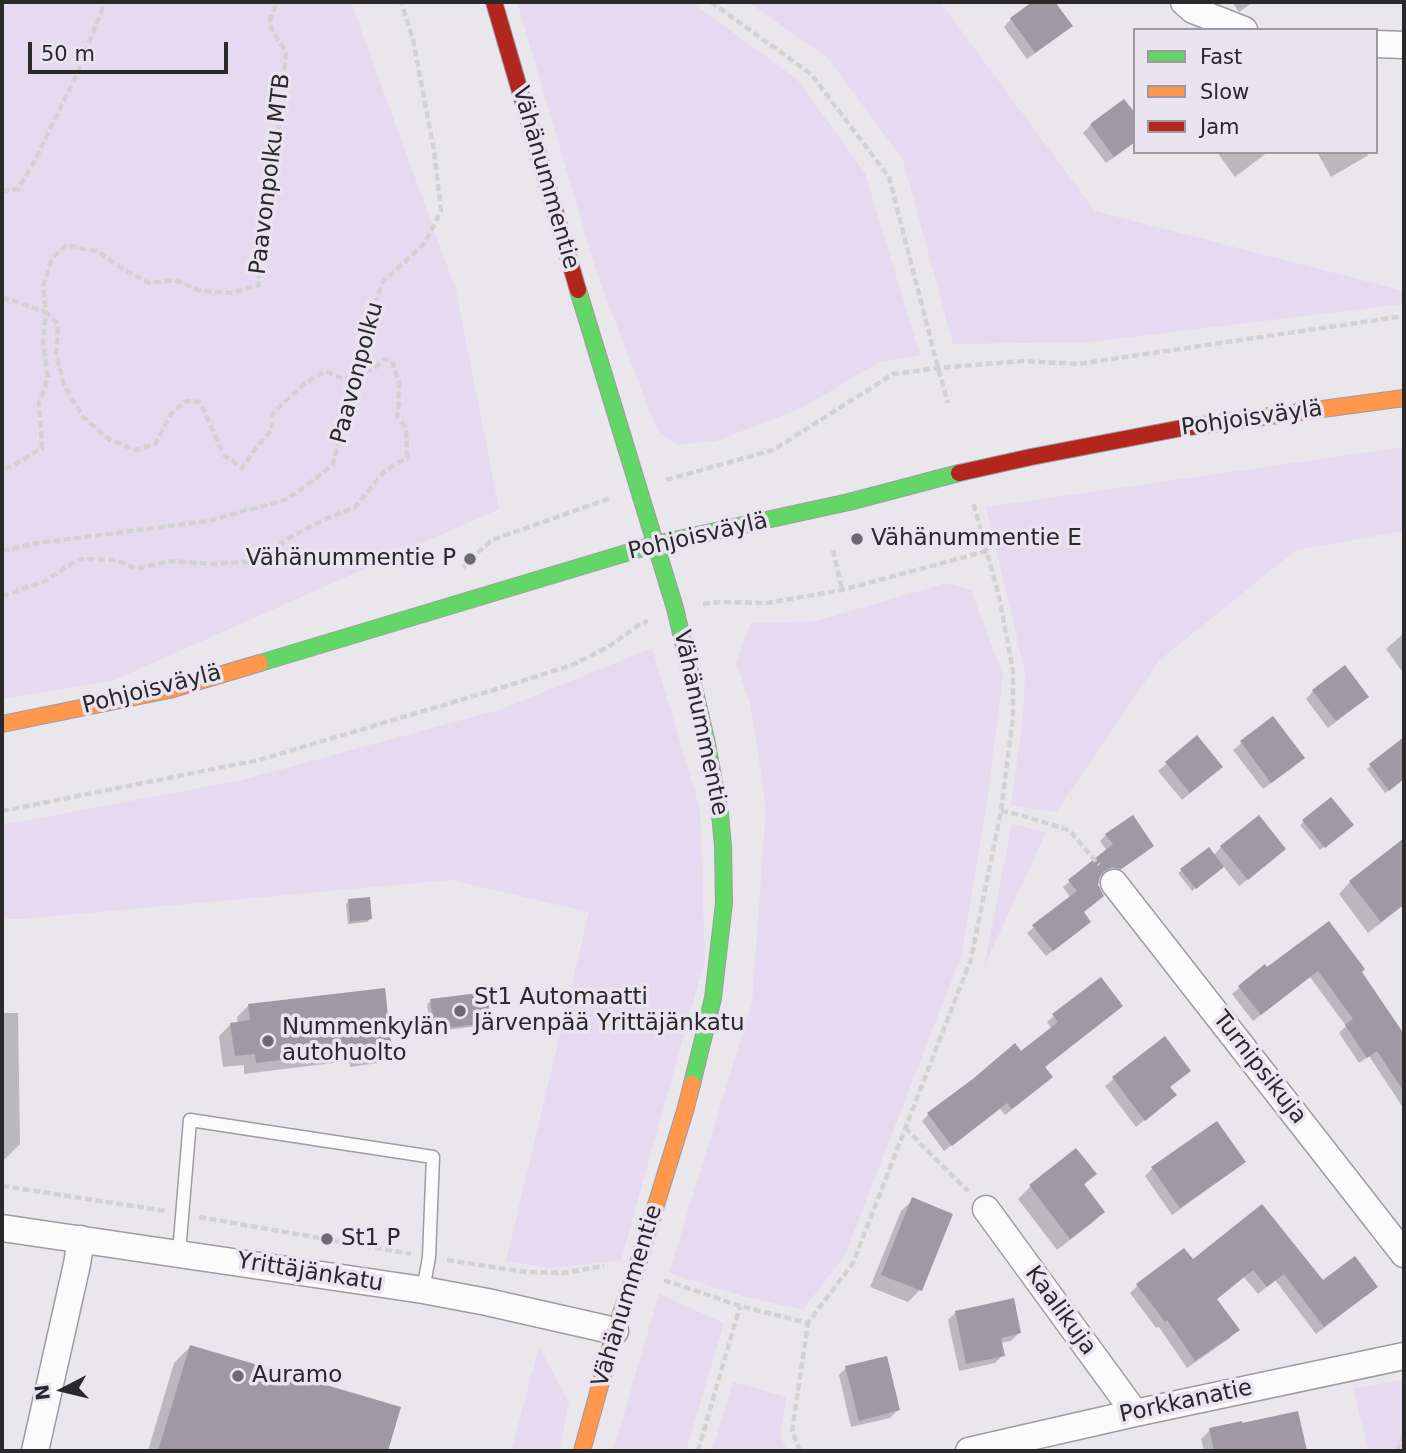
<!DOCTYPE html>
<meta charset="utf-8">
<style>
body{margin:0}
#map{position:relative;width:1406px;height:1453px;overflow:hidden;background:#e9e7ec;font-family:"DejaVu Sans",sans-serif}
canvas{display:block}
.frame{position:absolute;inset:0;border:4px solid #29282b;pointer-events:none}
.legend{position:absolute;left:1133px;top:28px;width:245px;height:126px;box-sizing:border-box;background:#e9e4ef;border:2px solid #9c99a1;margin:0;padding:9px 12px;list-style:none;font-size:21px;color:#29282b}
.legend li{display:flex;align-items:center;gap:14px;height:35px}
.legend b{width:35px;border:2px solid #9c99a1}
.north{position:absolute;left:28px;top:1355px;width:70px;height:70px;-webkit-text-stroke:5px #e9e4ef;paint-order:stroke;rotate:263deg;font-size:19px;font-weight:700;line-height:28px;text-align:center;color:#29282b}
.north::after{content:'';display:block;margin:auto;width:24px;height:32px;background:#29282b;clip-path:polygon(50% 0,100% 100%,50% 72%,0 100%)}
.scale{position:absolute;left:28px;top:42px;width:200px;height:32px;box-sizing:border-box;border:4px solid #29282b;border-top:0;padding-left:9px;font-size:21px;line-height:24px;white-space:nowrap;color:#29282b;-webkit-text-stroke:5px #e9e4ef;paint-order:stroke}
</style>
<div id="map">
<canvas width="1406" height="1453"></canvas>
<div class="frame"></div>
<ul class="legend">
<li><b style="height:9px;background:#63d668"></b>Fast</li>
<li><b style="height:9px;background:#ff974d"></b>Slow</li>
<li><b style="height:9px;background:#b3261e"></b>Jam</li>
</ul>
<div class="north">N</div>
<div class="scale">50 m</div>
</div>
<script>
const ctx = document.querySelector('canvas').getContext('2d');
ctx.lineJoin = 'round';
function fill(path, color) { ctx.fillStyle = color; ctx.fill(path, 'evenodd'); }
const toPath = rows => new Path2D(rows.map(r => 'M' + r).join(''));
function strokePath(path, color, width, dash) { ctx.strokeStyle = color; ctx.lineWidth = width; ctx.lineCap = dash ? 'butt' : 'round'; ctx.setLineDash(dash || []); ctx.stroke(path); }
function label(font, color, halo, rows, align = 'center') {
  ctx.font = font + ' "DejaVu Sans",sans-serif'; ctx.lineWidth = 7; ctx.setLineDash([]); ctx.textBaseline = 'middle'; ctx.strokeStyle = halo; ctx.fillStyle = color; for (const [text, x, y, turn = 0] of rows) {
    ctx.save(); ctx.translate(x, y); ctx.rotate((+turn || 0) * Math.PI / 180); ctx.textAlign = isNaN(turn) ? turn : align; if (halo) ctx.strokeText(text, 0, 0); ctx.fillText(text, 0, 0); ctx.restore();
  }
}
fill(toPath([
 [2,2,351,2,456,290,499,509,112,681,2,699],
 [517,2,691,2,797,79,865,173,920,355,879,362,802,408,716,441,677,445,657,430,598,277],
 [748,2,940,2,1095,211,1404,291,1404,304,1090,342,953,344,903,160,827,57],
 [1404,447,1404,531,1296,550,1160,660,1056,812,1011,805,1023,715,1025,673,986,507],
 [946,583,971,590,1003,675,986,809,961,956,845,1255,803,1310,742,1296,669,1273,752,1003,766,807,751,707,736,662,751,623,817,621],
 [652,648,700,809,705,960,621,1260,550,1268,506,1261,589,912,451,880,21,919,2,919,2,825,242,780,502,709],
 [1012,824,1046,832,984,967],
 [659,1294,724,1323,686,1451,613,1451],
 [539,1347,569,1403,559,1451,511,1451],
 [1404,1379,1403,1451,1369,1451,1353,1389],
 [733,1382,786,1397,780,1435,787,1451,712,1451]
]), '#e5daf0');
fill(toPath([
 [1035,2,1053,2,1071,25,1063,33,1027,59,1004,27,1011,19],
 [1232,2,1253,2,1239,12],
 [1091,125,1135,142,1106,163,1083,133],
 [1217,152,1268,152,1235,177],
 [1317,152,1371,152,1367,156,1331,177],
 [1404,633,1404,674,1386,649],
 [1313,691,1359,704,1328,728,1306,699],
 [1272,719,1295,766,1263,789,1233,750],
 [1197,738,1213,774,1182,800,1158,771],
 [1397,745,1404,754,1404,778,1385,793,1367,769],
 [1331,799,1348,828,1320,850,1300,825],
 [1106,835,1146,852,1113,875,1105,873,1098,876,1082,913,1083,928,1046,956,1027,933,1071,898,1063,887,1107,851,1100,841],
 [1404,840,1404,905,1368,933,1339,894,1350,882],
 [1221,847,1276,857,1239,886,1223,866,1192,891,1178,873,1182,870,1213,856],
 [349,901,370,919,367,922,348,924,346,904],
 [1265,967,1267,969,1360,973,1404,1037,1404,1109,1369,1056,1359,1063,1339,1033,1346,1026,1310,977,1253,1021,1232,994],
 [1101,980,1043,1068,1044,1084,1005,1115,1000,1109,944,1151,922,1121,928,1115,1021,1053,1052,1029,1047,1022,1054,1016],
 [431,1001,489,1022,486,1025,431,1032,427,1004],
 [249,1005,390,1051,378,1063,350,1067,349,1061,244,1074,244,1065,223,1067,219,1036,231,1024,238,1024,237,1017],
 [2,1013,18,1013,20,1144,4,1160,2,1160],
 [1164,1039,1169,1088,1175,1095,1136,1127,1105,1086],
 [1076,1151,1094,1174,1083,1186,1103,1212,1091,1224,1057,1250,1018,1199,1030,1187],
 [1244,1161,1236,1169,1172,1215,1145,1176,1152,1169],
 [913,1200,920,1290,908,1302,870,1287,901,1211],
 [1261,1206,1323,1283,1368,1294,1316,1334,1275,1280,1258,1294,1244,1277,1216,1300,1237,1330,1230,1338,1187,1368,1159,1327,1156,1328,1130,1293,1138,1285,1192,1262],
 [956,1312,1019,1333,1011,1341,1000,1343,1003,1355,995,1363,959,1371,948,1320],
 [190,1347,399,1408,386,1451,148,1451,174,1363],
 [846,1368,898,1410,890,1418,851,1427,839,1375],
 [1297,1413,1305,1451,1204,1451,1201,1439,1210,1430]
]), '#0003');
fill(toPath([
 [1032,2,1055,2,1073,26,1035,53,1010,18],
 [1124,99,1135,113,1135,142,1114,157,1090,124],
 [1345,665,1369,697,1336,721,1312,690],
 [1273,716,1305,758,1271,783,1240,741],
 [1197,735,1223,767,1190,793,1165,762],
 [1404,737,1404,779,1389,791,1369,764],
 [1331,797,1354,825,1325,848,1302,820],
 [1133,815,1154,846,1121,869,1112,867,1104,871,1100,877,1098,885,1104,896,1084,912,1091,922,1053,951,1032,925,1077,891,1068,880,1113,844,1105,834],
 [1259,815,1286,849,1248,880,1220,846],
 [1404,838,1404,904,1381,922,1349,881],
 [1209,847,1224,867,1196,889,1180,869],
 [370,897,372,919,350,922,348,899],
 [1329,921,1365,969,1362,972,1404,1034,1404,1092,1377,1051,1367,1058,1345,1025,1353,1019,1318,971,1261,1015,1238,986,1265,964,1267,967],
 [1101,977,1123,1006,1045,1067,1053,1077,1012,1109,1007,1103,952,1146,927,1113,974,1078,1015,1043,1021,1051,1058,1022,1052,1014],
 [385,988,392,1051,361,1056,360,1050,256,1063,255,1054,235,1056,230,1023,250,1020,248,1004],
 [487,992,491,1022,434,1030,430,999],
 [1165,1036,1191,1071,1170,1087,1177,1095,1145,1121,1112,1077],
 [1217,1121,1246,1162,1180,1208,1151,1167],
 [1076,1148,1097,1174,1084,1184,1105,1212,1070,1239,1029,1185],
 [912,1197,953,1214,922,1291,881,1275],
 [1262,1204,1323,1280,1355,1256,1378,1287,1324,1327,1284,1274,1267,1287,1253,1270,1217,1299,1240,1330,1195,1361,1167,1320,1165,1322,1136,1284,1184,1248,1193,1259],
 [1014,1298,1021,1333,1001,1338,1005,1356,966,1364,955,1311],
 [190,1345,401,1407,388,1451,158,1451],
 [887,1356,900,1410,859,1421,845,1366],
 [1298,1411,1307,1451,1214,1451,1209,1428,1242,1421,1242,1423]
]), '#9e99a3');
const lane = toPath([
 [179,1253,190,1120,433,1157,429,1257,423,1290]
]);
const street = toPath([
 [1184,2,1193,10,1244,30],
 [1376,44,1404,45],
 [1114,883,1404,1254],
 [986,1209,1135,1413],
 [2,1228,423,1290,487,1302,615,1331],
 [35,1451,77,1264,81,1239],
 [969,1451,1135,1413,1404,1356]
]);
const fast = toPath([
 [578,290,675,608,706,739,720,814,723,846,724,903,713,998,692,1084],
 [260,663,656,544,849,502,959,473]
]);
const slow = toPath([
 [1226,422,1404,398],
 [2,724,169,690,260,663],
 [582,1451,615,1331,635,1273,685,1111,692,1084]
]);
const jam = toPath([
 [494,2,578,290],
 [959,473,1031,457,1182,428,1226,422]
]);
strokePath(lane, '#9e9ca0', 15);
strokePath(street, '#9e9ca0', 29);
strokePath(fast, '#9e9ca0', 18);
strokePath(slow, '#9e9ca0', 18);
strokePath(jam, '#9e9ca0', 18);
strokePath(toPath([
 [711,2,811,74,889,177,938,368,948,403],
 [2,191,18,189,34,162,77,74,105,2],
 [2,297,46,312,43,342,48,377,39,403,42,448,10,467,2,469],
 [666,480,773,450,893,374,938,368,1022,361,1078,364,1404,316],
 [833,550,842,590],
 [2,551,32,544,208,521,288,499,333,465,365,329,383,282,424,244,441,211,434,151,413,39,401,2],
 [463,568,470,559,492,540,611,498],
 [2,596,45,581,79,559,117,560,136,569,170,561,214,564,257,561,289,538,323,520,355,507,384,472,407,457,406,428,397,417,399,405,399,383,392,361,384,359,376,367,353,378,344,379,325,371,300,387,272,414,272,429,256,448,242,468,224,455,200,402,186,401,171,414,155,444,136,450,110,440,83,417,64,385,56,353,58,324,46,312,43,286,52,258,66,245,99,252,120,267,149,283,175,280,201,291,232,293,259,285,258,265,268,198,275,165,286,52,272,30,270,19,277,2],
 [703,604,719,602,767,603,842,590,987,551],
 [2,811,259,760,497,689,572,665,608,647,639,625,648,621],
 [1001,811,1020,815,1069,830,1099,865],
 [905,1128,968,1191],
 [2,1186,166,1211],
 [199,1217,411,1254],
 [447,1260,526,1272,563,1273,604,1266],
 [664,1280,740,1306,808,1323,853,1263,971,959,1001,811,1013,717,1013,671,999,596,973,502],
 [698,1451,740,1306],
 [800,1451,792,1431,808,1323],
 [1397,1451,1404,1435]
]), '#d2d2d3', 4.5, [7, 3.5]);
strokePath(lane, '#fcfbfc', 12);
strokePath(street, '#fcfbfc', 26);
strokePath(fast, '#63d668', 16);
strokePath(slow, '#ff974d', 16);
strokePath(jam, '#b3261e', 16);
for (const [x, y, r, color] of [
 [857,539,7,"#6c6b6f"],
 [470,559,7,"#6c6b6f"],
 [460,1011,7,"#6c6b6f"],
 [268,1041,7,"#6c6b6f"],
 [327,1239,7,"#6c6b6f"],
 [238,1376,7,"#6c6b6f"]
]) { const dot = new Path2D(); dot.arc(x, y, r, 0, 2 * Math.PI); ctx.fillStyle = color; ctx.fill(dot); strokePath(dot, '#e9e4ef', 2.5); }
label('23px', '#29282b', '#e9e4ef', [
 ["Paavonpolku MTB",271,174,-83],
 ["Vähänummentie",545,178,74],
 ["Paavonpolku",358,373,-75],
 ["Pohjoisväylä",1252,419,-8],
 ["Pohjoisväylä",698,537,-13],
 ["Pohjoisväylä",152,690,-14],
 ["Vähänummentie",700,723,78],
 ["Turnipsikuja",1259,1068,52],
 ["Yrittäjänkatu",310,1273,9],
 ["Vähänummentie",628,1296,-73],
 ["Kaalikuja",1060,1311,54],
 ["Porkkanatie",1186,1402,-12]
]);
label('23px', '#29282b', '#e9e4ef', [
 ["Vähänummentie E",871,539],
 ["Vähänummentie P",456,559,"right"],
 ["St1 Automaatti",474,998],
 ["Järvenpää Yrittäjänkatu",474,1024],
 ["Nummenkylän",282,1028],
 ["autohuolto",282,1054],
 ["St1 P",341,1239],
 ["Auramo",252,1376]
], 'left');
</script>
